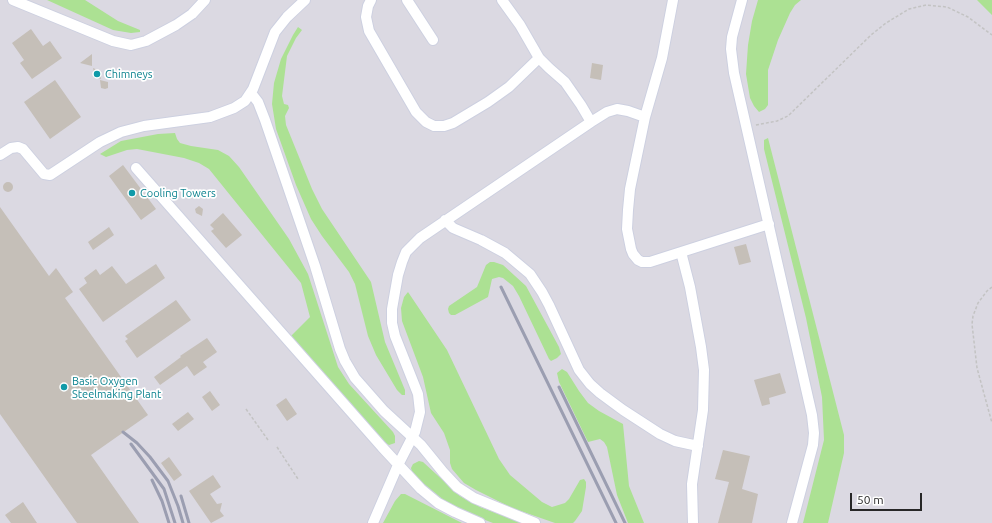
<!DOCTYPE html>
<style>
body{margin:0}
#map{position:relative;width:992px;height:523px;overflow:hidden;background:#eae2d7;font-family:Ubuntu,sans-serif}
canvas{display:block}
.scale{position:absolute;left:850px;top:493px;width:72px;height:18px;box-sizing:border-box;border:2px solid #272727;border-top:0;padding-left:5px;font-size:12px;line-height:14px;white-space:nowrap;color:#272727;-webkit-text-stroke:3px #fff;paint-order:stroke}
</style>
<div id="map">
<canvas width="992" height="523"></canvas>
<div class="scale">50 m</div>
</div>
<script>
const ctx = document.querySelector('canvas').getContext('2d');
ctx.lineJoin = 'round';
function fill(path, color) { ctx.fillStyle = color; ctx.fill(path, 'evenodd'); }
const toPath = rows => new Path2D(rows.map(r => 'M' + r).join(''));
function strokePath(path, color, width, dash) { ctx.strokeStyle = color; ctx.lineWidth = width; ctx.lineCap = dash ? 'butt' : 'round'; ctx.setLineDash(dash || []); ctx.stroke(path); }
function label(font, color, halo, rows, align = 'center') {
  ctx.font = font + ' Ubuntu,sans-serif'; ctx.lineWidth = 3.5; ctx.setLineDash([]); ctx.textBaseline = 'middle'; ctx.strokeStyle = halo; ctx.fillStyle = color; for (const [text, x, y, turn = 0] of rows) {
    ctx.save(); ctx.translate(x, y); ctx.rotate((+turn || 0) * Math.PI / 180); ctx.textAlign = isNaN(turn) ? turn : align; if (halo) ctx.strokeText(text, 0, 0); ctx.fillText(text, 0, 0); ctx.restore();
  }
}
fill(toPath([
 [0,0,992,0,992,523,0,523]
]), '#dbd9e2');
fill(toPath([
 [47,0,85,0,118,21,140,30,140,32,131,33,113,30],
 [758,0,801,0,795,5,790,13,778,40,768,70,768,105,765,109,759,112,754,106,750,98,746,74,748,45,752,21],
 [977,0,992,0,992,15],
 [298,27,302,30,296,38,287,56,282,96,284,104,288,105,289,108,285,116,286,125,312,189,322,209,371,282,385,342,405,390,405,395,402,395,397,390,376,355,368,336,355,284,349,272,322,236,311,219,296,185,276,129,272,104,274,83,281,59,293,35],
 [175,133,177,139,180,143,191,146,218,150,229,156,239,167,289,239,308,274,338,367,349,384,393,432,395,436,395,443,389,445,383,441,291,336,310,317,301,283,209,169,199,163,184,158,137,149,127,150,106,157,100,154,121,141,158,134],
 [768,138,844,435,844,453,828,523,803,523,824,440,822,397,806,318,764,149,764,140],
 [490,262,494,262,503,265,526,286,559,347,561,354,557,358,551,361,549,359,519,296,513,286,503,278,499,277,492,279,488,297,455,315,451,315,449,313,448,309,449,306,477,287,486,265],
 [408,292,447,350,499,459,510,475,542,502,552,507,565,503,569,499,580,480,584,479,586,482,586,487,582,511,575,521,573,523,555,523,512,508,476,490,464,483,452,469,450,463,450,450,444,433,431,413,423,377,402,321,401,308,404,297],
 [562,369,567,372,579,391,588,403,599,411,623,424,629,486,644,523,628,523,617,495,607,447,604,442,600,439,588,442,559,382,557,373],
 [419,461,423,462,460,496,480,507,523,523,493,523,462,511,446,502,431,492,416,478,412,472,411,468,413,464],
 [401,494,405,494,462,523,383,523,395,501]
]), '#ace193');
fill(toPath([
 [31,29,43,46,50,41,62,58,32,79,20,63,24,60,12,43],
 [92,54,92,66,80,63],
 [592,63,603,65,601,80,590,78],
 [93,68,100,71,101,79,95,77],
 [55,80,81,117,50,139,24,102],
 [100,80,108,82,108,88,105,89,101,88],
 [123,165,156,209,141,220,109,176],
 '3 187a5 5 0 1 1 10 0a5 5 0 1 1-10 0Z',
 [199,206,203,209,202,216,196,213,195,209],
 [0,207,49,276,56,268,73,292,65,298,148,415,91,455,139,523,77,523,0,414],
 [223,213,242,235,226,248,211,231,214,229,210,225],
 [109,227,114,235,93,250,88,242],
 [746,244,751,262,739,265,734,247],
 [156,264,165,278,103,322,79,289,87,283,84,278,96,269,100,275,112,266,126,284],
 [176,300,191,320,137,358,125,341,128,339,125,336],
 [207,338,217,352,203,362,207,367,194,376,187,366,160,385,154,377,181,357,180,356],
 [780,373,786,393,769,398,770,404,762,406,754,380],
 [210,391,220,405,212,411,202,397],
 [286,398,297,414,287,421,276,405],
 [188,412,194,419,178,431,172,424],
 [723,450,750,456,742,489,758,494,752,523,718,523,729,482,715,479],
 [169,457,182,475,174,481,161,463],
 [213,475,221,487,210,494,217,504,222,503,220,511,224,516,211,523,189,491],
 [23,502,37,523,11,523,5,515]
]), '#c5bfb8');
const minor = toPath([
 [13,0,113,41,131,45,146,41,176,25,192,14,205,0],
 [371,0,368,6,366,17,369,31,416,112,426,122,434,126,444,126,453,123,488,102,509,87,539,58],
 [407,0,433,40],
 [502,0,520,25,539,58,549,68,565,82,581,105,591,122,607,112,617,109,628,111,645,117],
 [673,0,662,58,645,117,630,189,628,210,627,229,631,249,633,254,638,260,642,262,650,262,769,224],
 [742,0,732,37,731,49,734,73,812,415,814,433,813,445,792,523],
 [251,93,258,102,265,120,315,266,340,349,345,361,355,378,384,411,421,445,443,472,457,487,474,498,535,523],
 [0,155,11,148,18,147,23,149,44,174,50,175,100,142,121,132,144,126,210,117,234,108,245,101,253,89,275,32,287,17,305,0],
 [136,168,382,447,421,489,438,503,455,512,480,523],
 [445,220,453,228,481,240,505,253,530,274,542,292,549,305,579,370,590,384,600,393,623,410,660,434,675,441,698,446],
 [681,252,690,287,701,347,704,370,703,410,692,484,693,523],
 [373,523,398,465,415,432,420,412,418,394,395,336,392,323,392,309,398,275,402,262,406,252,420,238,591,122]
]);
strokePath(minor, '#cdd0e0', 12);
strokePath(toPath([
 [756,125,777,121,788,116,871,35,886,23,909,9,926,5,947,7,968,17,992,35],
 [992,287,987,291,978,303,973,316,972,324,977,368,992,423],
 [246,409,268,440],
 [277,447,298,479]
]), '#c3c3c3', 1.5, [3, 2]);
strokePath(minor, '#fff', 10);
strokePath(toPath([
 [501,287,616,523],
 [559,387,625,523],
 [123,432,137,443,150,457,168,481,178,506,183,523],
 [131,444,164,489,175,523],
 [152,480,162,501,169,523],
 [181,496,189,523]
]), '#9b9eb1', 3);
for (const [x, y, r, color] of [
 [97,74,4,"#0f9aa8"],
 [132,193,4,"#0f9aa8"],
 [64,387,4,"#0f9aa8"]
]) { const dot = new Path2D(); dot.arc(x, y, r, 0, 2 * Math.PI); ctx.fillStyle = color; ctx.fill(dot); strokePath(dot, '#fff', 1.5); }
label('11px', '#0d838f', '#fff', [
 ["Chimneys",105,74],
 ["Cooling Towers",140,193],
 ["Basic Oxygen",72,381],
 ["Steelmaking Plant",72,394]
], 'left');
</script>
